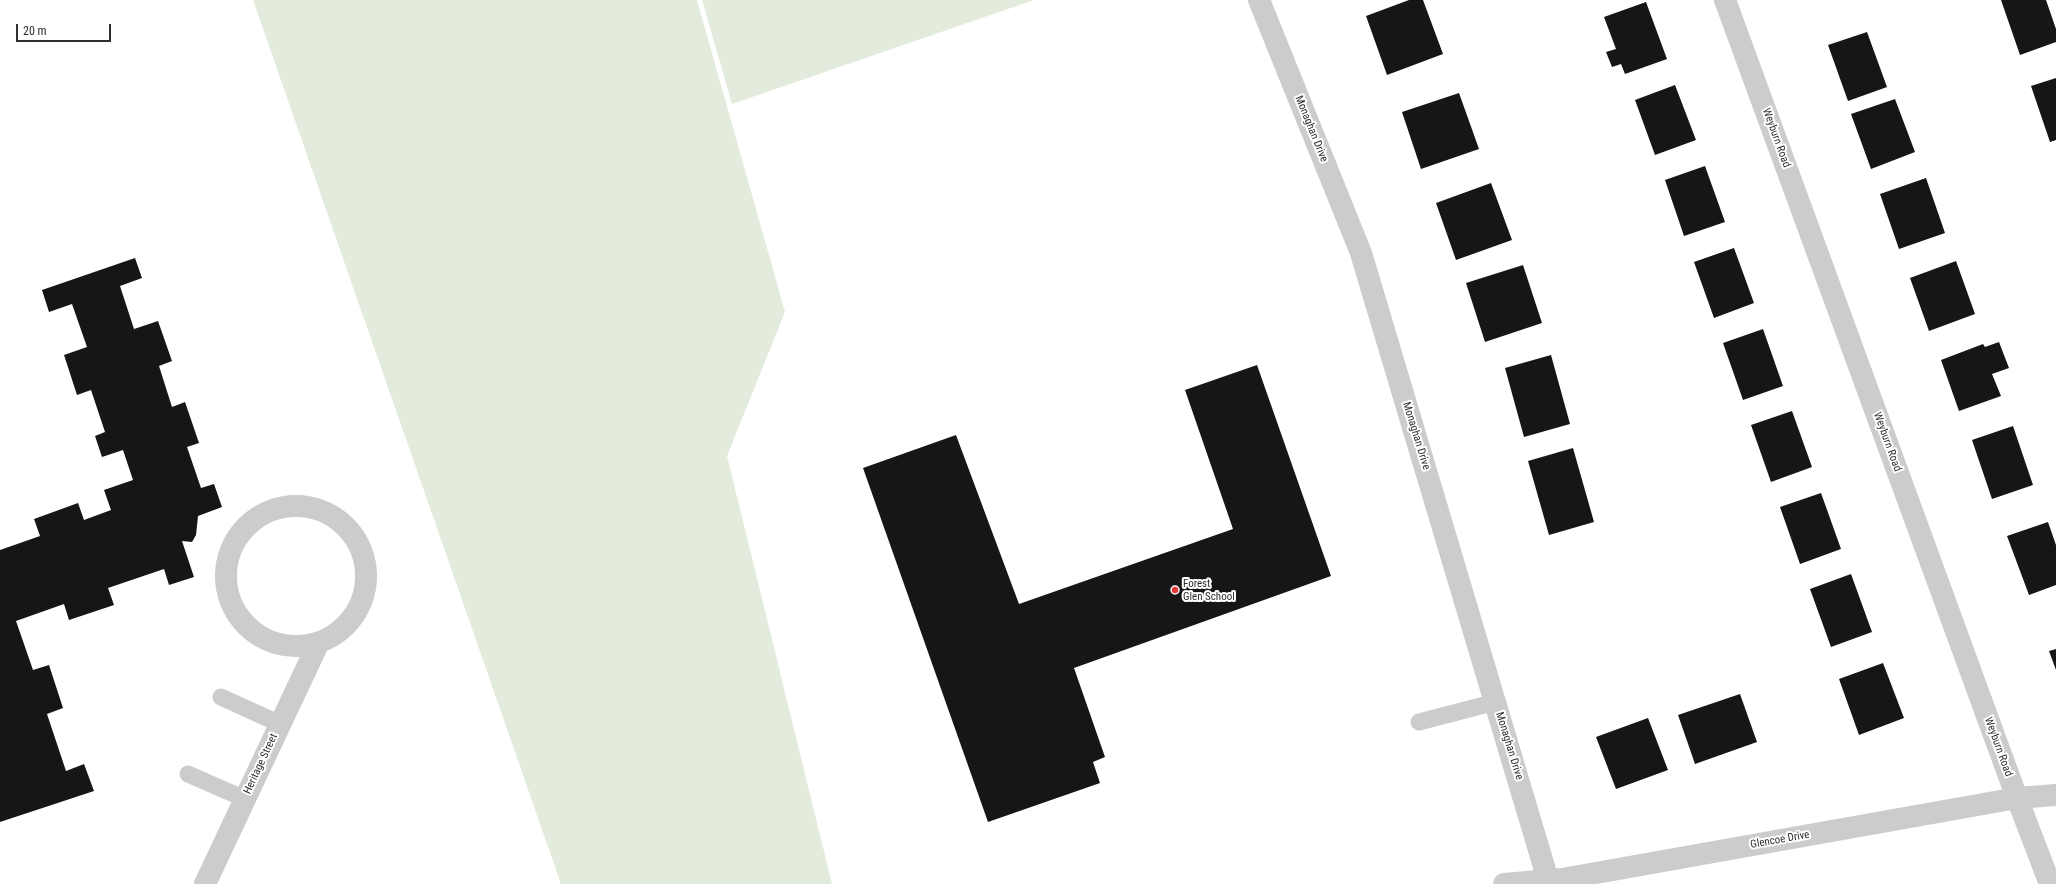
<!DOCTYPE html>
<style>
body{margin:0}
#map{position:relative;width:2056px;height:884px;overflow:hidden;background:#fff;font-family:"Roboto Condensed",sans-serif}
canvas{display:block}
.scale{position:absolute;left:16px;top:24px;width:95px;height:18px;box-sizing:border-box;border:2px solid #2f2f2f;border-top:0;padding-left:5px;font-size:12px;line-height:14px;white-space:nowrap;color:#2f2f2f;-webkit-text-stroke:3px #fff;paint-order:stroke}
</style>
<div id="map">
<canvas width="2056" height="884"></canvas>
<div class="scale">20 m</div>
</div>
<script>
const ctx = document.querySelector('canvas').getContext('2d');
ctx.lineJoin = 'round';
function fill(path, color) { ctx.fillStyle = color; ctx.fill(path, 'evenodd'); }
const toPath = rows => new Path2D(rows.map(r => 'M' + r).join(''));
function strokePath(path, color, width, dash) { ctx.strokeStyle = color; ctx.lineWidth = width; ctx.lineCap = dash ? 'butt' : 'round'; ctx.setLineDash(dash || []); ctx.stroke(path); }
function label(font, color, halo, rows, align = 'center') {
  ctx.font = font + ' "Roboto Condensed",sans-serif'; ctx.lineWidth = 4; ctx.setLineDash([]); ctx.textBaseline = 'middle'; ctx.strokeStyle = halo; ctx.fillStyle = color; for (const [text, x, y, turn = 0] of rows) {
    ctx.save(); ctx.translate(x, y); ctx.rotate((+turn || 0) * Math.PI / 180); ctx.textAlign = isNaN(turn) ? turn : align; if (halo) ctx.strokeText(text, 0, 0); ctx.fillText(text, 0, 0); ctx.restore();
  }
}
fill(toPath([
 [253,0,697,0,785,312,727,456,832,884,561,884],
 [702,0,1034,0,732,104]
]), '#e3ebdd');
fill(toPath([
 [1409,0,1423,0,1443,54,1387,75,1366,16],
 [2001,0,2046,0,2056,29,2056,42,2020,55],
 [1646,2,1667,59,1625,74,1621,64,1612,67,1606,52,1616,49,1604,17],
 [1867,32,1887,87,1848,101,1828,45],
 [2056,78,2056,140,2050,142,2031,86],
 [1675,85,1696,140,1655,155,1635,100],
 [1459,93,1479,149,1421,169,1402,112],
 [1895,99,1915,152,1871,169,1851,114],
 [1705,166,1725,222,1684,236,1665,180],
 [1926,178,1945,233,1899,249,1880,194],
 [1491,183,1512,240,1456,260,1436,203],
 [1734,248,1754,303,1714,318,1694,262],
 [135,258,142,278,120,286,134,329,158,321,172,361,159,366,172,407,185,402,199,443,187,447,201,488,214,484,222,507,198,516,196,535,192,542,182,541,194,577,169,585,164,569,108,588,114,605,69,620,64,604,16,621,33,670,49,665,63,708,47,714,66,771,84,764,94,791,0,822,0,550,40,536,34,519,78,503,84,520,111,510,104,490,133,480,123,450,102,457,95,436,105,432,91,390,77,395,64,355,87,347,72,304,49,312,42,290],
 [1956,261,1975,314,1929,331,1910,278],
 [1523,265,1542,323,1485,342,1466,283],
 [1763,329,1783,386,1743,400,1723,343],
 [1999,342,2009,368,1992,374,2001,396,1959,411,1941,360,1983,344,1985,347],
 [1551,355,1570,424,1524,437,1505,368],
 [1257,365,1331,576,1074,668,1105,757,1093,762,1100,783,988,822,863,468,956,435,1019,604,1233,529,1185,390],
 [1792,411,1812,467,1771,482,1751,425],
 [2013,426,2033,485,1992,499,1972,440],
 [1573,448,1594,522,1549,535,1528,461],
 [1821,493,1841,549,1800,564,1780,507],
 [2048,522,2056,545,2056,585,2029,595,2007,536],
 [1851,574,1872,632,1831,647,1810,589],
 [2056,649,2056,670,2049,651],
 [1883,663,1904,718,1859,735,1839,679],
 [1740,694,1757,742,1695,764,1678,715],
 [1648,718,1668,770,1616,789,1596,737]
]), '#161616');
strokePath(toPath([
 [221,697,280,724],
 [1419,722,1496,702],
 [188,774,245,799]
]), '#ccc', 17);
strokePath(toPath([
 [1259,0,1361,253,1548,880],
 [1725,0,2017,798,2050,884],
 '226 576a70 70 0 1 1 140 0a70 70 0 1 1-140 0Z',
 [205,884,318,644],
 [1504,884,1562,879,2017,798,2056,795]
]), '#ccc', 22);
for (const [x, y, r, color] of [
 [1175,590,4,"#e13a35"]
]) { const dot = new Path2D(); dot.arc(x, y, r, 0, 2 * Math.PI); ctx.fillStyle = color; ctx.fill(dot); strokePath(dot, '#fff', 1.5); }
label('11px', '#2f2f2f', '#fff', [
 ["Monaghan Drive",1311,129,68],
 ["Weyburn Road",1776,138,70],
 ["Monaghan Drive",1416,436,73],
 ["Weyburn Road",1887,442,70],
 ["Monaghan Drive",1509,746,73],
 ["Weyburn Road",1998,747,70],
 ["Heritage Street",261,764,-65],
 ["Glencoe Drive",1780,840,-10]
]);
label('11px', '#2f2f2f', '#fff', [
 ["Forest",1183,584],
 ["Glen School",1183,597]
], 'left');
</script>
